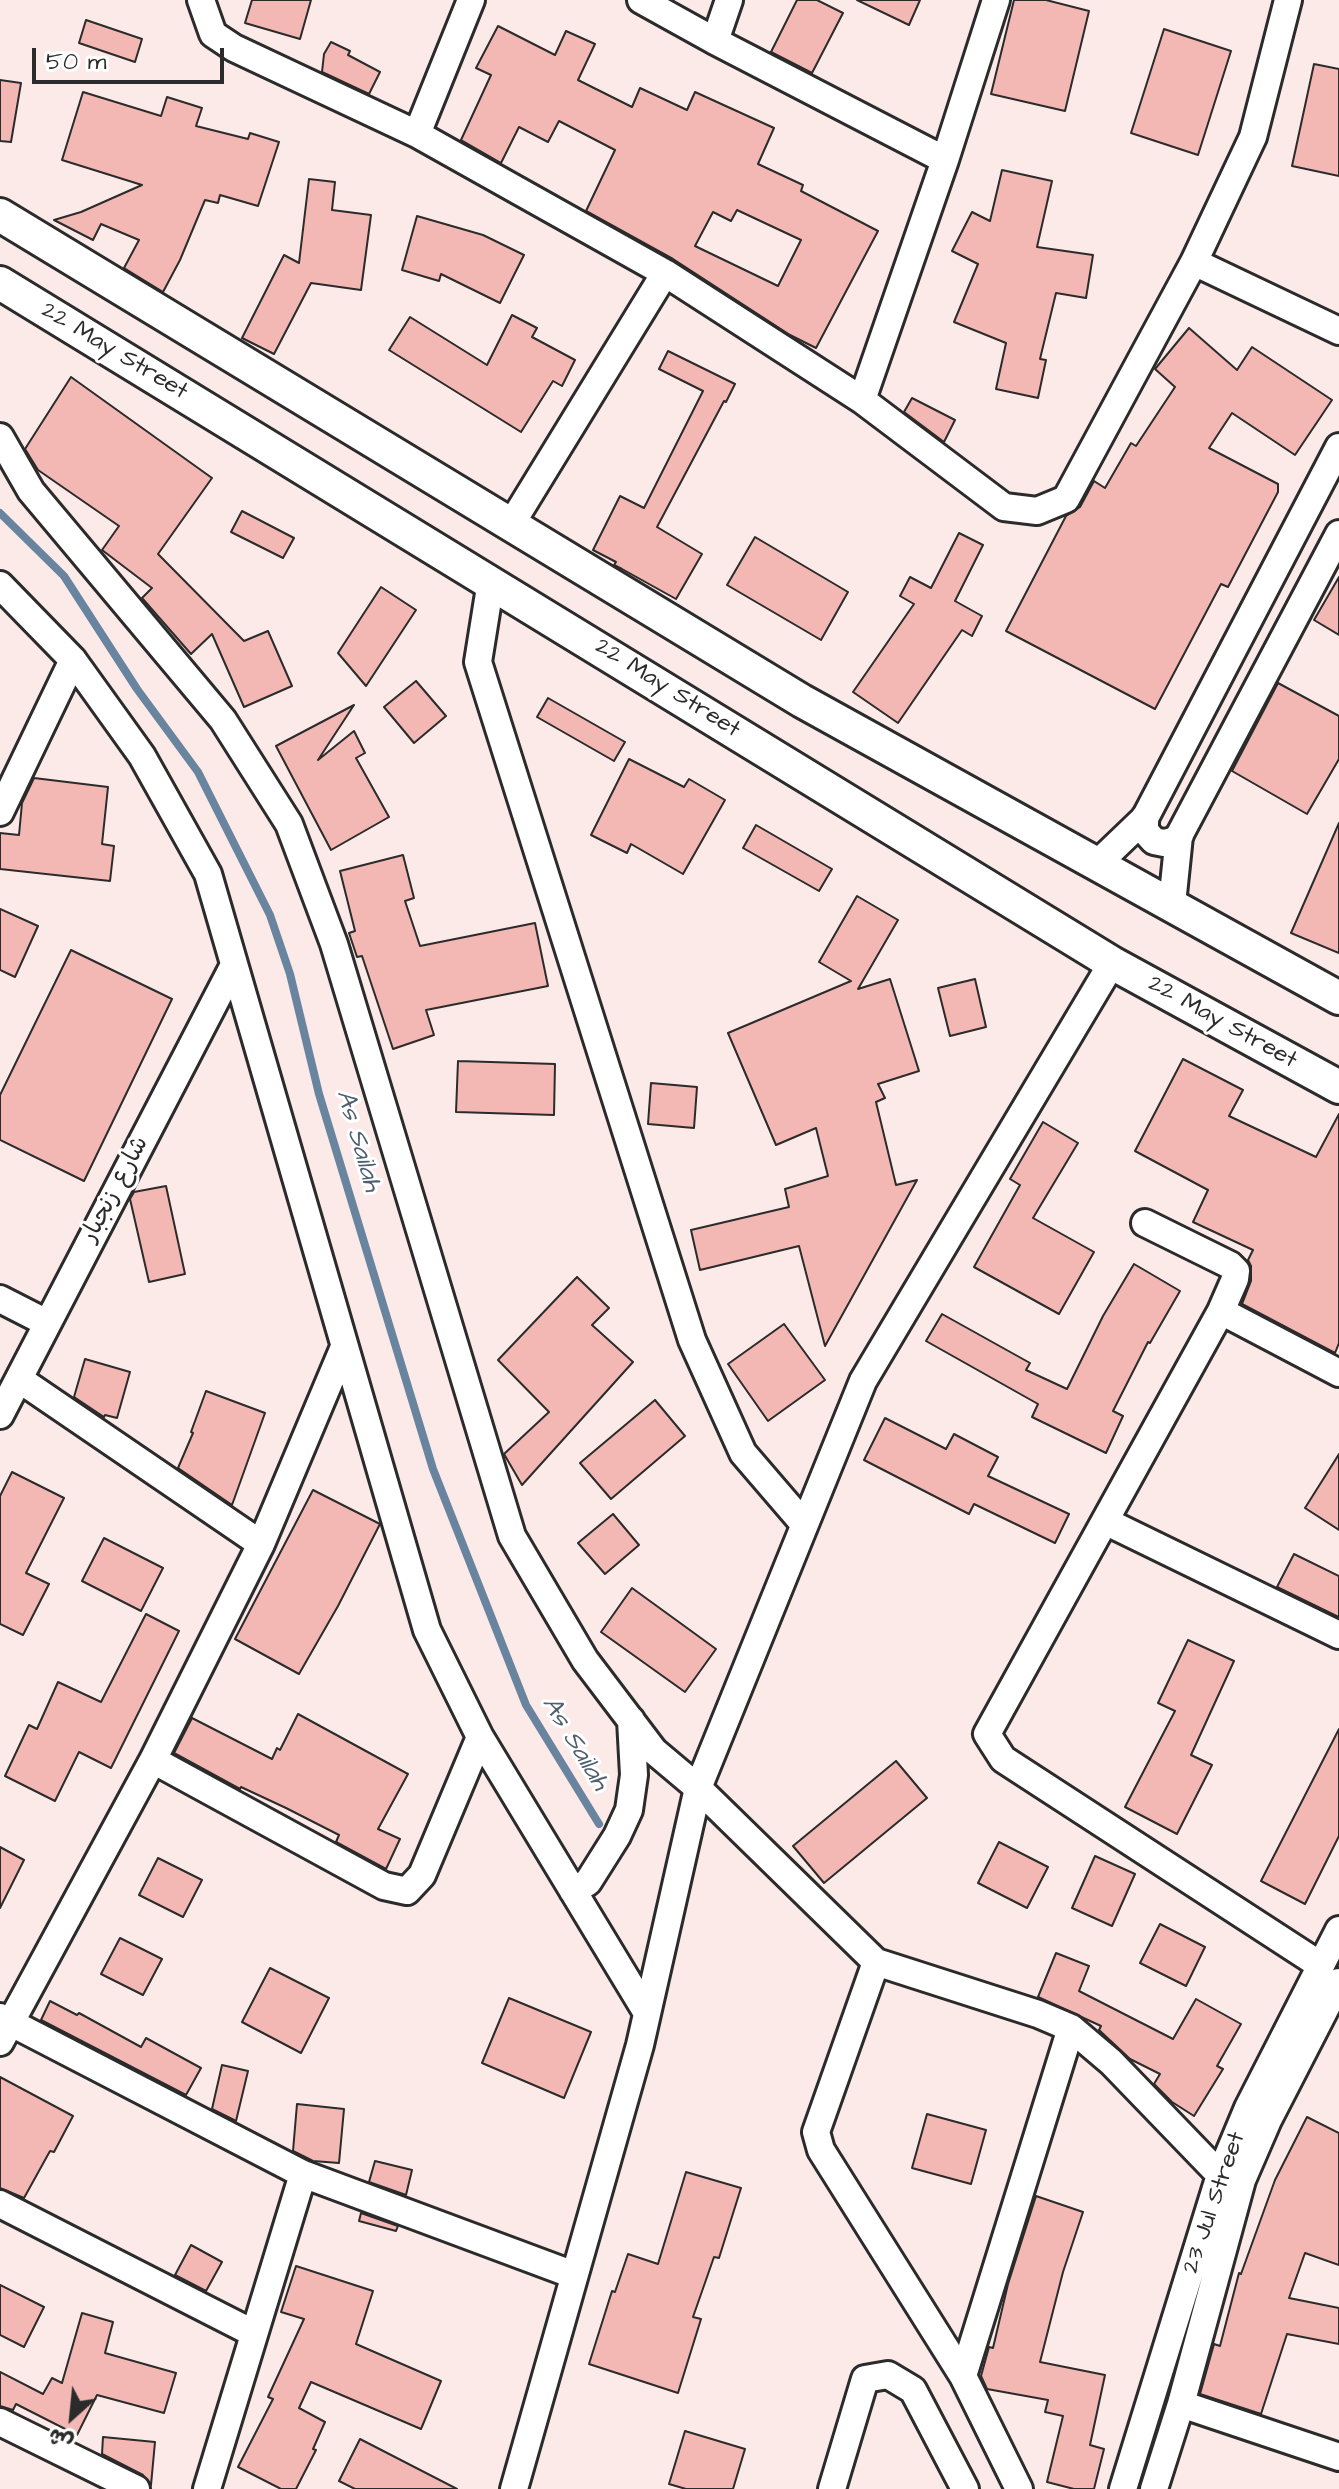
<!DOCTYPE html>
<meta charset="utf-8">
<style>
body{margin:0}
#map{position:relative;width:1339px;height:2489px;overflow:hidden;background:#fbeae8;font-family:"Architects Daughter","Playpen Sans Arabic",sans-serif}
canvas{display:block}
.north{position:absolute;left:32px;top:2377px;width:80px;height:80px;-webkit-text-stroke:6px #fff;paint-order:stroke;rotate:207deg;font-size:22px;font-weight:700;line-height:32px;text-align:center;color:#2b2b2b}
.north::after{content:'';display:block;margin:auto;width:28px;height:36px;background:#2b2b2b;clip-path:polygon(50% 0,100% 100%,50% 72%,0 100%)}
.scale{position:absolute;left:32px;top:48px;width:192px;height:36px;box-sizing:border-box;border:4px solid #2b2b2b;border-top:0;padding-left:10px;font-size:24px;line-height:28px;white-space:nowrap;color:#2b2b2b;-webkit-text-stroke:6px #fff;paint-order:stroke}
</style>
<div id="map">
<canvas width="1339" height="2489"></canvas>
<div class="north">ش</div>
<div class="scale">50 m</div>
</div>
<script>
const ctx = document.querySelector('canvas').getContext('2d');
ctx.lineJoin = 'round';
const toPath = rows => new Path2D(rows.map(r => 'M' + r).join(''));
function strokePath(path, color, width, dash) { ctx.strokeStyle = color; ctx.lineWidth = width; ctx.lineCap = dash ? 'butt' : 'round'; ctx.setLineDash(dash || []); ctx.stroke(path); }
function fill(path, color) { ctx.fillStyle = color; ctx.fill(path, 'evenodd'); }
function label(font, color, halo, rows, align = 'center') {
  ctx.font = font + ' "Architects Daughter","Playpen Sans Arabic",sans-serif'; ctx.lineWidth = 6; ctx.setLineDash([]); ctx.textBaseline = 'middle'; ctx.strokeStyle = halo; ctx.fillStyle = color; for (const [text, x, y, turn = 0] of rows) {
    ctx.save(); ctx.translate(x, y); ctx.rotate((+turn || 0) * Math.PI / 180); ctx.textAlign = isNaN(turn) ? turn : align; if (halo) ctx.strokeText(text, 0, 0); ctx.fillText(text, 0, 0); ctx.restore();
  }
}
strokePath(toPath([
 [0,513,64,576,137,689,198,772,270,915,290,974,319,1094,433,1469,526,1705,599,1824]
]), '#69849f', 8);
const building = toPath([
 [252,0,311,0,300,39,245,23,252,0],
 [797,0,817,0,843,13,812,73,771,52,797,0],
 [857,0,920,0,909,25,857,0],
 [1014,0,1046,0,1089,11,1065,111,991,94,1014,0],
 [86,20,142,39,135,62,79,43,86,20],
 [498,26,555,55,566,31,595,44,578,80,632,107,640,88,687,110,695,92,774,128,758,164,803,185,801,191,878,231,816,348,790,335,673,259,586,211,615,150,559,121,548,142,519,127,501,163,461,140,491,75,476,68,498,26],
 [737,210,801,240,778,286,695,246,713,212,731,221,737,210],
 [1164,29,1231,51,1198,155,1131,133,1164,29],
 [331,42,350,51,348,55,380,72,369,94,322,72,324,54,331,42],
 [1314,64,1339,69,1339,176,1292,166,1314,64],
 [0,80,21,83,11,142,0,141,0,80],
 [83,92,161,116,167,97,202,108,196,126,248,139,250,133,279,142,258,206,220,195,218,203,205,200,180,260,163,292,124,268,139,240,101,224,93,240,54,220,81,212,142,185,62,160,83,92],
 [1002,170,1052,181,1037,247,1093,255,1086,298,1056,293,1040,359,1046,360,1038,398,996,389,1006,343,954,322,978,264,952,251,972,212,990,221,1002,170],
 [309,179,335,182,332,210,371,215,361,290,311,283,274,354,242,338,284,255,299,263,309,179],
 [417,216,483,235,524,255,500,303,441,274,439,281,402,270,417,216],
 [512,315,537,328,532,337,575,360,562,386,553,381,521,432,389,350,410,317,487,365,512,315],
 [1189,328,1237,370,1252,347,1332,400,1295,455,1232,413,1209,448,1278,484,1278,492,1228,587,1221,584,1155,709,1006,631,1066,516,1080,507,1094,481,1105,488,1131,443,1136,446,1175,387,1155,369,1189,328],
 [668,351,735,384,726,402,724,401,657,527,702,554,676,599,622,569,614,565,616,562,593,550,620,496,644,508,703,391,659,369,668,351],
 [71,377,212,478,158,554,244,641,268,631,292,686,244,707,212,634,191,654,142,598,152,588,102,550,119,526,38,470,25,449,71,377],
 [912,398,955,420,944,442,904,412,912,398],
 [242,511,294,538,283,558,231,532,242,511],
 [959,533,983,545,955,601,982,616,972,636,962,630,898,723,853,692,914,604,900,596,910,577,931,588,959,533],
 [755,537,848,592,821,640,727,585,755,537],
 [1339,577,1339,635,1314,620,1339,577],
 [381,587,416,610,366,686,338,653,381,587],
 [416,681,446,716,414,743,384,707,416,681],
 [1278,683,1339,716,1339,759,1307,814,1232,771,1278,683],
 [548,698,625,742,614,761,537,717,548,698],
 [354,705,318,760,354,731,365,753,356,758,389,817,331,850,276,746,354,705],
 [629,759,684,787,689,779,725,800,683,874,631,844,627,853,591,835,629,759],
 [34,778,108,787,102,844,114,846,110,881,0,869,0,833,19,835,22,803,34,778],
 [1339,823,1339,953,1291,933,1339,823],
 [756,825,832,869,819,891,743,848,756,825],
 [403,855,414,898,405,901,420,946,535,923,548,986,426,1010,434,1035,393,1049,362,956,357,957,349,933,355,931,340,871,403,855],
 [857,896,898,920,858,989,890,979,919,1071,878,1084,885,1098,876,1102,896,1185,917,1180,825,1346,799,1246,700,1270,691,1230,789,1207,785,1189,828,1176,816,1128,776,1145,728,1033,851,981,819,962,857,896],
 [0,909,38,926,15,977,0,970,0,909],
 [71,950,172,999,84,1181,0,1140,0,1095,71,950],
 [975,979,986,1027,950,1036,938,988,975,979],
 [1183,1059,1243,1090,1229,1116,1316,1157,1339,1114,1339,1343,1335,1353,1242,1304,1251,1281,1251,1266,1248,1260,1253,1250,1193,1222,1208,1190,1135,1151,1183,1059],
 [458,1061,555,1064,554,1115,456,1112,458,1061],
 [651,1083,697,1087,694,1128,648,1124,651,1083],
 [1043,1122,1078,1143,1033,1218,1094,1252,1059,1314,974,1267,1020,1185,1010,1179,1043,1122],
 [166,1186,185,1274,149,1282,130,1199,134,1192,166,1186],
 [1134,1264,1180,1291,1150,1343,1148,1342,1113,1411,1123,1416,1106,1453,1032,1417,1038,1404,926,1341,942,1314,1030,1363,1026,1370,1067,1389,1103,1316,1134,1264],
 [577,1277,609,1308,592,1325,633,1362,522,1485,504,1454,549,1412,498,1360,577,1277],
 [784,1324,825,1380,768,1421,728,1364,784,1324],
 [85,1359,130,1372,117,1418,105,1415,104,1417,74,1397,85,1359],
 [206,1391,265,1413,232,1505,178,1468,193,1433,191,1432,206,1391],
 [655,1400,685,1436,611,1499,580,1463,655,1400],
 [885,1418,946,1449,954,1434,998,1457,988,1476,1069,1514,1055,1543,974,1504,969,1514,864,1460,885,1418],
 [1339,1454,1339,1530,1305,1508,1339,1454],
 [12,1472,64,1498,26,1573,49,1584,23,1635,0,1624,0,1496,12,1472],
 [313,1490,380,1524,338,1606,299,1674,235,1639,313,1490],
 [613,1514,639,1545,605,1574,578,1543,613,1514],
 [104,1538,163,1568,141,1611,82,1581,104,1538],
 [1294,1554,1339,1576,1339,1617,1277,1587,1294,1554],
 [632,1588,716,1649,685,1692,601,1632,632,1588],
 [146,1614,179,1631,111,1768,79,1752,55,1801,5,1776,29,1725,37,1729,58,1682,101,1702,146,1614],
 [1188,1640,1234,1661,1191,1755,1212,1765,1177,1834,1125,1807,1175,1711,1158,1703,1188,1640],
 [298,1714,408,1774,378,1829,400,1839,386,1869,336,1842,339,1835,286,1808,241,1787,240,1789,174,1753,192,1718,272,1759,277,1748,280,1750,298,1714],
 [1339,1729,1339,1836,1305,1904,1261,1881,1339,1729],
 [896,1761,927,1798,824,1883,793,1846,896,1761],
 [999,1842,1048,1867,1027,1908,978,1883,999,1842],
 [0,1847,24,1860,0,1908,0,1847],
 [1095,1856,1135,1874,1112,1926,1072,1908,1095,1856],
 [158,1858,202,1880,183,1917,139,1895,158,1858],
 [1160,1924,1205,1947,1186,1986,1140,1963,1160,1924],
 [120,1938,162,1959,143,1995,101,1974,120,1938],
 [1056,1953,1089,1966,1079,1991,1173,2039,1196,1999,1241,2024,1217,2066,1223,2069,1194,2116,1172,2102,1154,2084,1160,2074,1130,2059,1099,2030,1101,2026,1038,1997,1056,1953],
 [270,1968,329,1998,301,2053,242,2022,270,1968],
 [509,1998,591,2032,564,2098,482,2063,509,1998],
 [50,2001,77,2015,79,2013,141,2047,146,2038,201,2068,186,2095,41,2020,50,2001],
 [222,2065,248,2071,236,2121,212,2109,222,2065],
 [0,2077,73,2116,54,2152,50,2151,24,2198,0,2188,0,2077],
 [297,2104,344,2109,339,2163,313,2161,293,2151,297,2104],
 [927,2114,986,2130,971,2184,912,2168,927,2114],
 [1307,2117,1339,2133,1339,2265,1305,2253,1289,2298,1339,2308,1339,2344,1287,2334,1261,2414,1200,2394,1214,2344,1220,2346,1239,2273,1241,2274,1275,2180,1307,2117],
 [375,2161,412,2170,406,2195,369,2182,375,2161],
 [686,2172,741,2188,719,2258,714,2257,693,2317,701,2319,678,2393,589,2364,612,2291,615,2292,628,2254,658,2264,686,2172],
 [1036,2196,1083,2212,1063,2272,1040,2362,1105,2375,1090,2445,1104,2449,1094,2489,1074,2489,1047,2482,1063,2416,1045,2412,1048,2400,987,2389,981,2376,989,2347,993,2348,1008,2284,1036,2196],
 [361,2213,398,2226,396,2231,359,2221,361,2213],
 [191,2245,222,2262,206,2291,175,2275,191,2245],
 [296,2266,373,2291,356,2344,441,2381,421,2429,311,2382,299,2408,325,2422,313,2449,316,2450,296,2489,281,2489,238,2467,273,2399,268,2397,304,2319,281,2312,296,2266],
 [0,2285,44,2307,24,2347,0,2335,0,2285],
 [82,2313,113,2322,105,2353,176,2373,164,2413,97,2395,77,2435,16,2404,13,2410,0,2406,0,2372,43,2394,52,2378,62,2383,82,2313],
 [685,2431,745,2449,733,2489,686,2489,669,2484,685,2431],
 [103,2437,155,2442,151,2485,143,2475,102,2454,103,2437],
 [360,2439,457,2489,355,2489,339,2481,360,2439]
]);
fill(building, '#f3b8b3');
strokePath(building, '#2b2b2b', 2);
const minor = toPath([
 [201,0,213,34,234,48,417,134,665,273,862,400,1004,507,1037,511,1066,499,1194,262,1253,137,1288,0],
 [641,0,715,41,945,160],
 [715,41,729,0],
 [417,134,471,0],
 [1194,262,1339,331],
 [862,400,945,160,996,0],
 [0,437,31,491,223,720,289,824,334,944,512,1536,585,1660,654,1751,698,1788,876,1962,1038,2014,1071,2028,1111,2062,1220,2175,1242,2180],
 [510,526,665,273],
 [491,581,478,662,692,1340,743,1453,804,1524],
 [0,585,73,660,142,756,208,874,427,1630,480,1737,647,2013],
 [0,812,73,660],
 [1145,817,1145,831,1154,841,1164,843,1173,841,1180,835],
 [1097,864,1145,818,1339,447],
 [1172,904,1179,836,1339,534],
 [1145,1223,1230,1265,1236,1271,1235,1279,1221,1311,987,1734,1003,1759,1320,1965],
 [0,1299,47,1323],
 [1221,1311,1339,1373],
 [19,1379,261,1544],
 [0,1415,234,965],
 [1105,1521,1339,1635],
 [153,1760,384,1886,407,1891,422,1875,480,1737],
 [573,1891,588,1882,617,1836,629,1810,634,1775,631,1720],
 [876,1962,816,2132,821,2150,963,2376,1019,2489],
 [0,2017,303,2174,574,2275],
 [0,2042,153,1760,261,1544,344,1347],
 [0,2204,253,2333],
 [963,2376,1071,2028],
 [1181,2404,1339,2457],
 [0,2422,136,2489],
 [207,2489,303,2174],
 [514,2489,640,2045,698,1788,863,1381,1112,963],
 [832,2489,865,2379,888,2375,913,2390,965,2489],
 [1123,2489,1220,2175,1248,2108,1339,1930],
 [1154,2489,1181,2404,1242,2180,1268,2120,1339,1982]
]);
const major = toPath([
 [0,215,802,701,1339,998],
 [0,283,1112,963,1339,1087]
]);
strokePath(minor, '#2b2b2b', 32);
strokePath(major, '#2b2b2b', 38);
strokePath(minor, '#fff', 26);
strokePath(major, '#fff', 32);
label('24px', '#2b2b2b', '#fff', [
 ["22 May Street",114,352,31],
 ["22 May Street",667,689,32],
 ["22 May Street",1222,1023,29],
 ["شارع زنجبار",116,1190,-62],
 ["23 Jul Street",1215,2203,-71]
]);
label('italic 26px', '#4f5f6f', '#fff', [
 ["As Sailah",357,1141,74],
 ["As Sailah",574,1744,59]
]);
</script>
